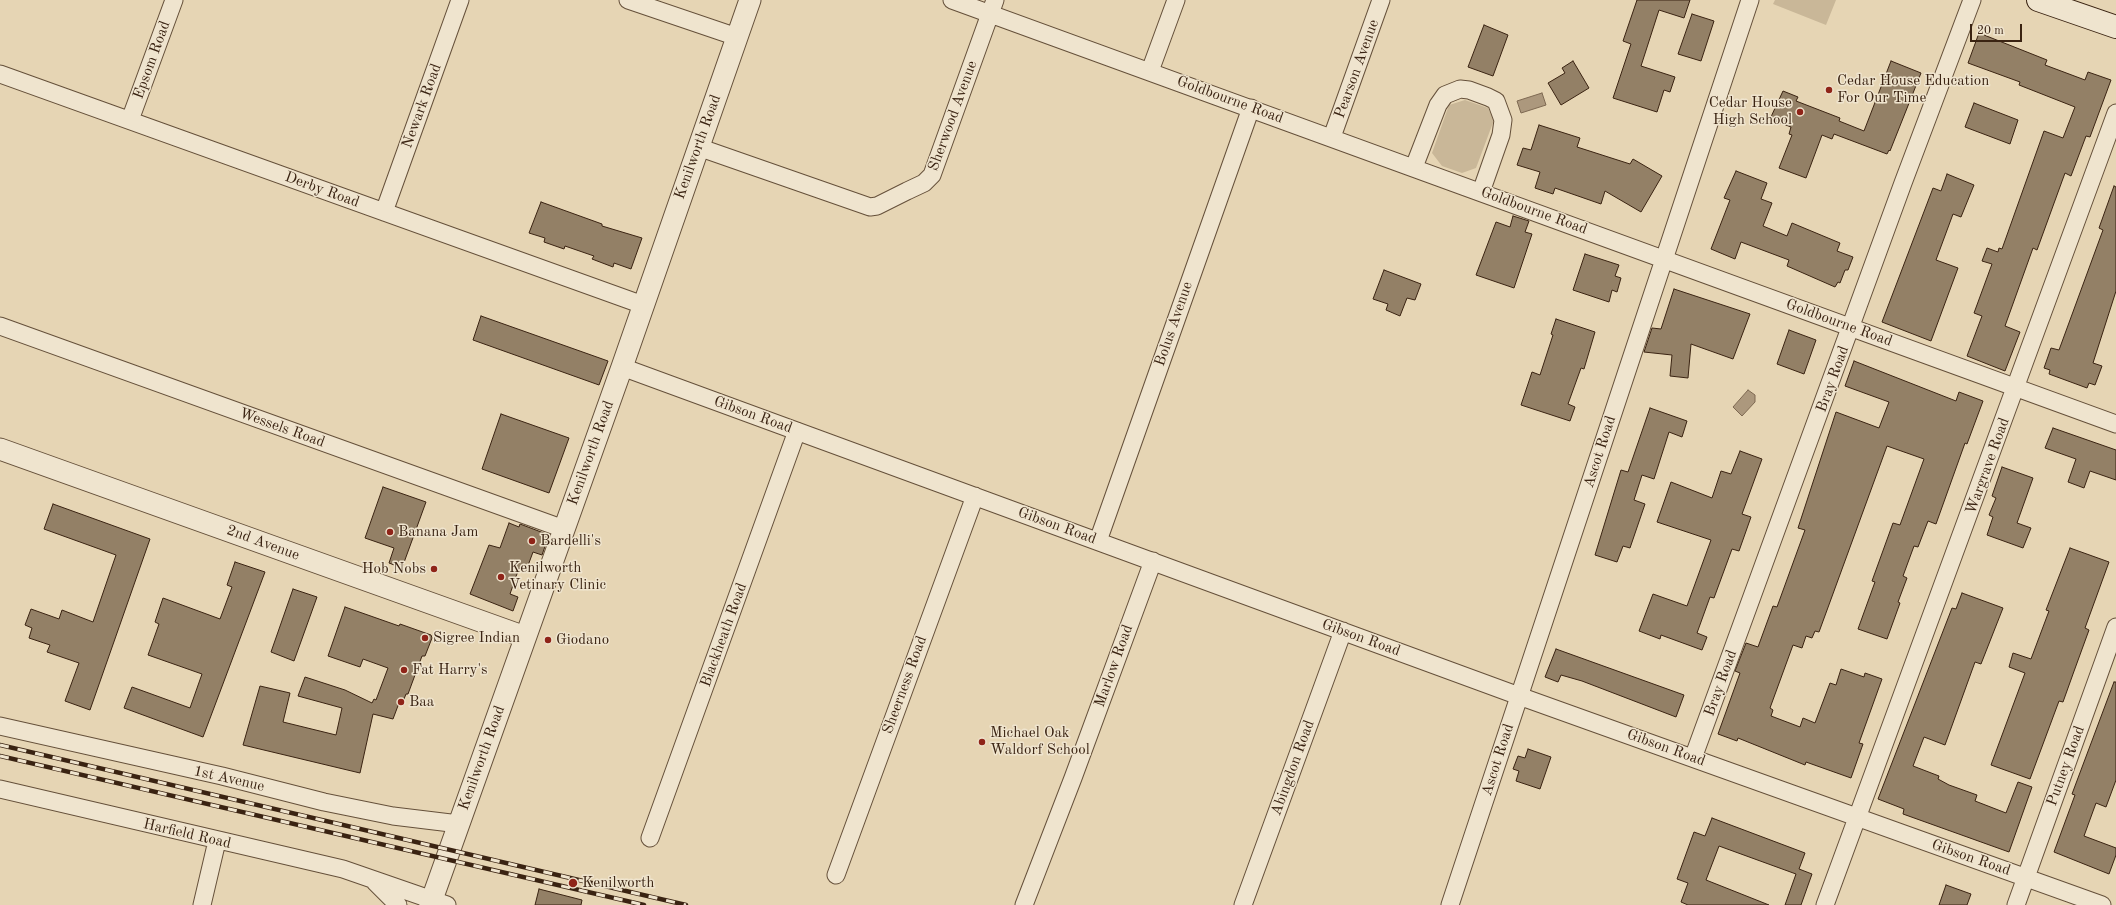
<!DOCTYPE html>
<style>
body{margin:0}
#map{position:relative;width:2116px;height:905px;overflow:hidden;background:#e6d5b4;font-family:"Old Standard TT",serif}
canvas{display:block}
.scale{position:absolute;left:1970px;top:24px;width:52px;height:18px;box-sizing:border-box;border:2px solid #3a2312;border-top:0;padding-left:5px;font-size:12px;line-height:14px;white-space:nowrap;color:#3a2312;-webkit-text-stroke:3px #efe4ce;paint-order:stroke}
</style>
<div id="map">
<canvas width="2116" height="905"></canvas>
<div class="scale">20 m</div>
</div>
<script>
const ctx = document.querySelector('canvas').getContext('2d');
ctx.lineJoin = 'round';
function fill(path, color) { ctx.fillStyle = color; ctx.fill(path, 'evenodd'); }
const toPath = rows => new Path2D(rows.map(r => 'M' + r).join(''));
function strokePath(path, color, width, dash) { ctx.strokeStyle = color; ctx.lineWidth = width; ctx.lineCap = dash ? 'butt' : 'round'; ctx.setLineDash(dash || []); ctx.stroke(path); }
function label(font, color, halo, rows, align = 'center') {
  ctx.font = font + ' "Old Standard TT",serif'; ctx.lineWidth = 3; ctx.setLineDash([]); ctx.textBaseline = 'middle'; ctx.strokeStyle = halo; ctx.fillStyle = color; for (const [text, x, y, turn = 0] of rows) {
    ctx.save(); ctx.translate(x, y); ctx.rotate((+turn || 0) * Math.PI / 180); ctx.textAlign = isNaN(turn) ? turn : align; if (halo) ctx.strokeText(text, 0, 0); ctx.fillText(text, 0, 0); ctx.restore();
  }
}
fill(toPath([
 [1775,0,1836,0,1826,25,1773,4],
 [1465,100,1488,108,1494,120,1476,168,1462,173,1442,166,1432,153,1449,105]
]), '#c9b798');
const water = toPath([
 [1542,93,1546,105,1521,113,1517,101,1542,93],
 [1748,390,1755,395,1755,402,1742,416,1733,407,1748,390]
]);
fill(water, '#ac987d');
strokePath(water, '#7e6952', 1);
const building = toPath([
 [1637,0,1690,0,1684,18,1659,10,1641,66,1675,77,1670,92,1664,90,1657,112,1613,98,1631,44,1623,41,1637,0],
 [1692,14,1714,21,1701,61,1678,54,1692,14],
 [1484,25,1508,35,1493,76,1468,67,1484,25],
 [1979,33,2047,60,2045,65,2085,80,2088,72,2111,80,2090,137,2086,136,2071,176,2065,173,2037,250,2033,248,2005,326,2020,332,2005,371,1967,356,1982,316,1974,313,1992,264,1982,261,1987,248,1998,252,1999,248,2002,249,2044,131,2063,138,2075,107,2019,85,2020,82,1968,63,1979,33],
 [1573,61,1589,88,1561,105,1548,83,1565,73,1562,68,1573,61],
 [1891,61,1921,73,1890,151,1889,150,1887,154,1834,134,1832,139,1822,135,1806,178,1779,168,1792,135,1789,134,1791,127,1770,119,1783,91,1798,97,1796,101,1840,118,1839,121,1864,131,1891,61],
 [1974,103,2018,120,2010,144,1965,127,1974,103],
 [1539,125,1580,138,1577,147,1630,164,1633,159,1662,176,1641,212,1605,191,1601,204,1555,188,1553,194,1535,188,1540,172,1517,165,1523,148,1531,150,1539,125],
 [1736,171,1767,183,1761,199,1772,203,1763,226,1787,236,1792,223,1840,243,1837,251,1853,257,1848,270,1845,270,1840,283,1838,282,1835,287,1787,266,1789,260,1741,242,1735,259,1711,249,1730,200,1724,198,1736,171],
 [1947,174,1974,185,1961,217,1953,214,1936,260,1958,268,1931,341,1882,322,1933,188,1941,191,1947,174],
 [2114,186,2116,187,2116,291,2093,363,2102,366,2095,385,2089,383,2087,388,2049,374,2050,370,2044,368,2051,348,2059,350,2103,230,2099,228,2114,186],
 [541,202,602,224,602,226,642,238,631,269,614,263,613,267,592,259,594,256,565,246,564,249,544,242,545,238,529,233,541,202],
 [1513,216,1529,221,1525,232,1532,234,1514,288,1476,275,1496,222,1510,227,1513,216],
 [1585,254,1619,265,1615,276,1621,278,1617,292,1612,290,1609,302,1573,290,1585,254],
 [1384,270,1421,284,1415,300,1407,298,1400,316,1386,310,1388,304,1373,299,1384,270],
 [1674,289,1750,314,1733,359,1691,344,1688,378,1670,376,1672,355,1644,352,1652,328,1661,329,1674,289],
 [481,316,608,361,599,385,473,340,481,316],
 [1556,319,1595,332,1584,369,1581,368,1568,404,1575,407,1570,421,1521,405,1532,372,1540,375,1553,335,1551,334,1556,319],
 [1789,330,1816,340,1804,374,1777,364,1789,330],
 [1854,361,1956,401,1959,392,1983,401,1967,444,1965,443,1936,524,1928,521,1918,547,1914,546,1903,576,1907,578,1898,602,1900,603,1887,639,1858,629,1875,582,1872,581,1893,523,1900,525,1924,459,1887,446,1819,632,1815,631,1812,638,1806,636,1802,648,1793,645,1770,708,1773,710,1771,716,1800,727,1803,718,1815,723,1830,683,1836,685,1841,669,1864,677,1865,673,1882,679,1859,743,1863,744,1851,778,1806,762,1805,765,1738,738,1737,741,1718,734,1740,673,1735,671,1746,643,1758,647,1773,606,1777,607,1805,530,1798,528,1836,412,1879,428,1889,402,1845,386,1854,361],
 [1650,408,1687,421,1682,437,1669,432,1654,479,1642,475,1634,500,1645,504,1630,548,1623,546,1617,562,1595,555,1621,470,1628,472,1650,408],
 [501,414,569,438,549,493,482,469,501,414],
 [2053,428,2116,450,2116,480,2090,471,2084,488,2068,482,2076,459,2045,448,2053,428],
 [1740,451,1762,459,1742,514,1751,517,1739,551,1732,549,1714,598,1710,597,1697,633,1707,637,1702,650,1661,635,1660,639,1639,631,1653,594,1687,606,1711,540,1657,522,1671,482,1712,498,1721,471,1731,474,1740,451],
 [2002,467,2033,478,2017,523,2031,528,2023,548,1987,535,1993,517,1989,515,1996,498,1992,496,2002,467],
 [383,487,426,502,402,568,389,563,394,548,365,538,383,487],
 [53,504,150,539,90,710,65,701,79,663,47,652,50,645,29,638,32,628,25,625,31,609,59,619,62,610,93,622,116,555,44,529,53,504],
 [509,523,519,527,520,524,549,535,542,555,533,552,526,571,519,568,510,594,518,597,513,611,470,594,489,545,500,548,509,523],
 [2070,548,2109,562,2085,628,2089,630,2073,674,2063,702,2059,701,2030,779,1991,765,2025,673,2009,667,2013,653,2031,659,2049,611,2046,610,2070,548],
 [235,562,265,572,203,737,124,708,132,687,190,708,202,674,148,655,159,624,155,622,163,598,220,619,232,587,227,585,235,562],
 [293,589,317,597,294,661,271,652,293,589],
 [1962,593,2003,608,1981,664,1975,662,1945,745,1924,737,1913,766,1939,776,1938,779,1949,785,1977,795,1975,801,2006,813,2018,782,2032,787,2009,852,1903,814,1904,809,1878,799,1952,608,1956,609,1962,593],
 [345,607,399,626,400,624,431,635,432,638,425,656,422,656,408,694,406,694,402,704,399,703,393,719,373,714,360,773,243,745,260,686,290,693,283,722,336,735,342,708,298,696,305,677,345,690,372,703,374,699,376,700,388,668,363,659,360,667,328,656,345,607],
 [1556,649,1684,695,1676,717,1582,681,1561,675,1558,682,1545,677,1556,649],
 [2114,682,2116,682,2116,780,2106,807,2096,803,2084,836,2116,848,2116,855,2109,874,2054,852,2075,795,2072,794,2114,682],
 [1528,749,1551,757,1540,789,1516,781,1519,771,1513,769,1518,756,1525,758,1528,749],
 [1712,818,1805,853,1799,869,1812,874,1801,905,1785,905,1796,874,1719,846,1706,880,1769,905,1688,905,1681,902,1688,883,1677,879,1694,832,1705,836,1712,818],
 [1946,885,1971,894,1967,905,1939,905,1946,885],
 [539,889,582,900,581,905,535,905,539,889]
]);
fill(building, '#938066');
strokePath(building, '#3a2312', 1);
const minor = toPath([
 [628,0,737,37],
 [952,0,2116,424],
 [1150,71,1176,0],
 [0,74,643,305],
 [130,120,174,0],
 [1332,137,1381,0],
 [698,147,870,207,877,206,907,191,924,183,932,175,995,0],
 [1414,167,1438,105,1445,95,1460,89,1469,90,1488,97,1496,101,1503,120,1501,135,1481,192],
 [384,212,460,0],
 [0,326,564,529],
 [622,367,1519,696,2102,905],
 [1098,541,1251,108],
 [0,726,222,776,324,802,393,816,459,824],
 [1693,758,1903,183,1972,0],
 [0,789,343,869,447,905],
 [650,838,797,431],
 [836,875,975,496],
 [375,882,398,905],
 [202,905,217,841],
 [1024,905,1073,778,1153,561],
 [1243,905,1343,631],
 [1450,905,1750,0],
 [1825,905,2116,113],
 [2016,905,2116,627]
]);
const tertiary = toPath([
 [0,449,525,637],
 [430,905,622,367,750,0]
]);
const secondary = toPath([
 [2038,0,2116,27]
]);
strokePath(minor, '#65503a', 19);
strokePath(tertiary, '#65503a', 23);
strokePath(secondary, '#3a2312', 24);
strokePath(minor, '#efe4ce', 17);
strokePath(tertiary, '#efe4ce', 21);
strokePath(secondary, '#efe4ce', 22);
const rail = toPath([
 [0,745,686,905],
 [0,756,644,905]
]);
strokePath(rail, '#3a2312', 4.5);
strokePath(rail, '#efe4ce', 3, [9]);
for (const [x, y, r, color] of [
 [1829,90,4,"#8f2418"],
 [1800,112,4,"#8f2418"],
 [390,532,4,"#8f2418"],
 [532,541,4,"#8f2418"],
 [434,569,4,"#8f2418"],
 [501,577,4,"#8f2418"],
 [425,638,4,"#8f2418"],
 [548,640,4,"#8f2418"],
 [404,670,4,"#8f2418"],
 [401,702,4,"#8f2418"],
 [982,742,4,"#8f2418"],
 [573,883,5,"#8f2418"]
]) { const dot = new Path2D(); dot.arc(x, y, r, 0, 2 * Math.PI); ctx.fillStyle = color; ctx.fill(dot); strokePath(dot, '#efe4ce', 1.5); }
label('15px', '#3a2312', '#efe4ce', [
 ["Epsom Road",152,60,-70],
 ["Pearson Avenue",1357,69,-70],
 ["Goldbourne Road",1230,100,20],
 ["Newark Road",422,106,-70],
 ["Sherwood Avenue",953,116,-70],
 ["Kenilworth Road",698,147,-70],
 ["Derby Road",322,190,20],
 ["Goldbourne Road",1534,211,20],
 ["Goldbourne Road",1839,323,20],
 ["Bolus Avenue",1174,324,-71],
 ["Bray Road",1833,379,-70],
 ["Gibson Road",753,415,20],
 ["Wessels Road",282,428,20],
 ["Ascot Road",1600,452,-72],
 ["Kenilworth Road",591,453,-70],
 ["Wargrave Road",1988,466,-70],
 ["Gibson Road",1057,526,20],
 ["2nd Avenue",263,543,20],
 ["Blackheath Road",724,635,-70],
 ["Gibson Road",1361,638,20],
 ["Marlow Road",1114,666,-70],
 ["Bray Road",1721,683,-70],
 ["Sheerness Road",905,685,-70],
 ["Gibson Road",1666,748,20],
 ["Kenilworth Road",482,758,-70],
 ["Ascot Road",1498,760,-72],
 ["Putney Road",2066,766,-70],
 ["Abingdon Road",1293,768,-70],
 ["1st Avenue",229,779,13],
 ["Harfield Road",187,834,13],
 ["Gibson Road",1971,858,19]
]);
label('15px', '#3a2312', '#efe4ce', [
 ["Cedar House Education",1837,81],
 ["For Our Time",1837,98],
 ["Cedar House",1792,103,"right"],
 ["High School",1792,120,"right"],
 ["Banana Jam",398,532],
 ["Bardelli's",540,541],
 ["Kenilworth",509,568],
 ["Vetinary Clinic",509,585],
 ["Hob Nobs",426,569,"right"],
 ["Sigree Indian",433,638],
 ["Giodano",556,640],
 ["Fat Harry's",412,670],
 ["Baa",409,702],
 ["Michael Oak",990,733],
 ["Waldorf School",990,750],
 ["Kenilworth",582,883]
], 'left');
</script>
